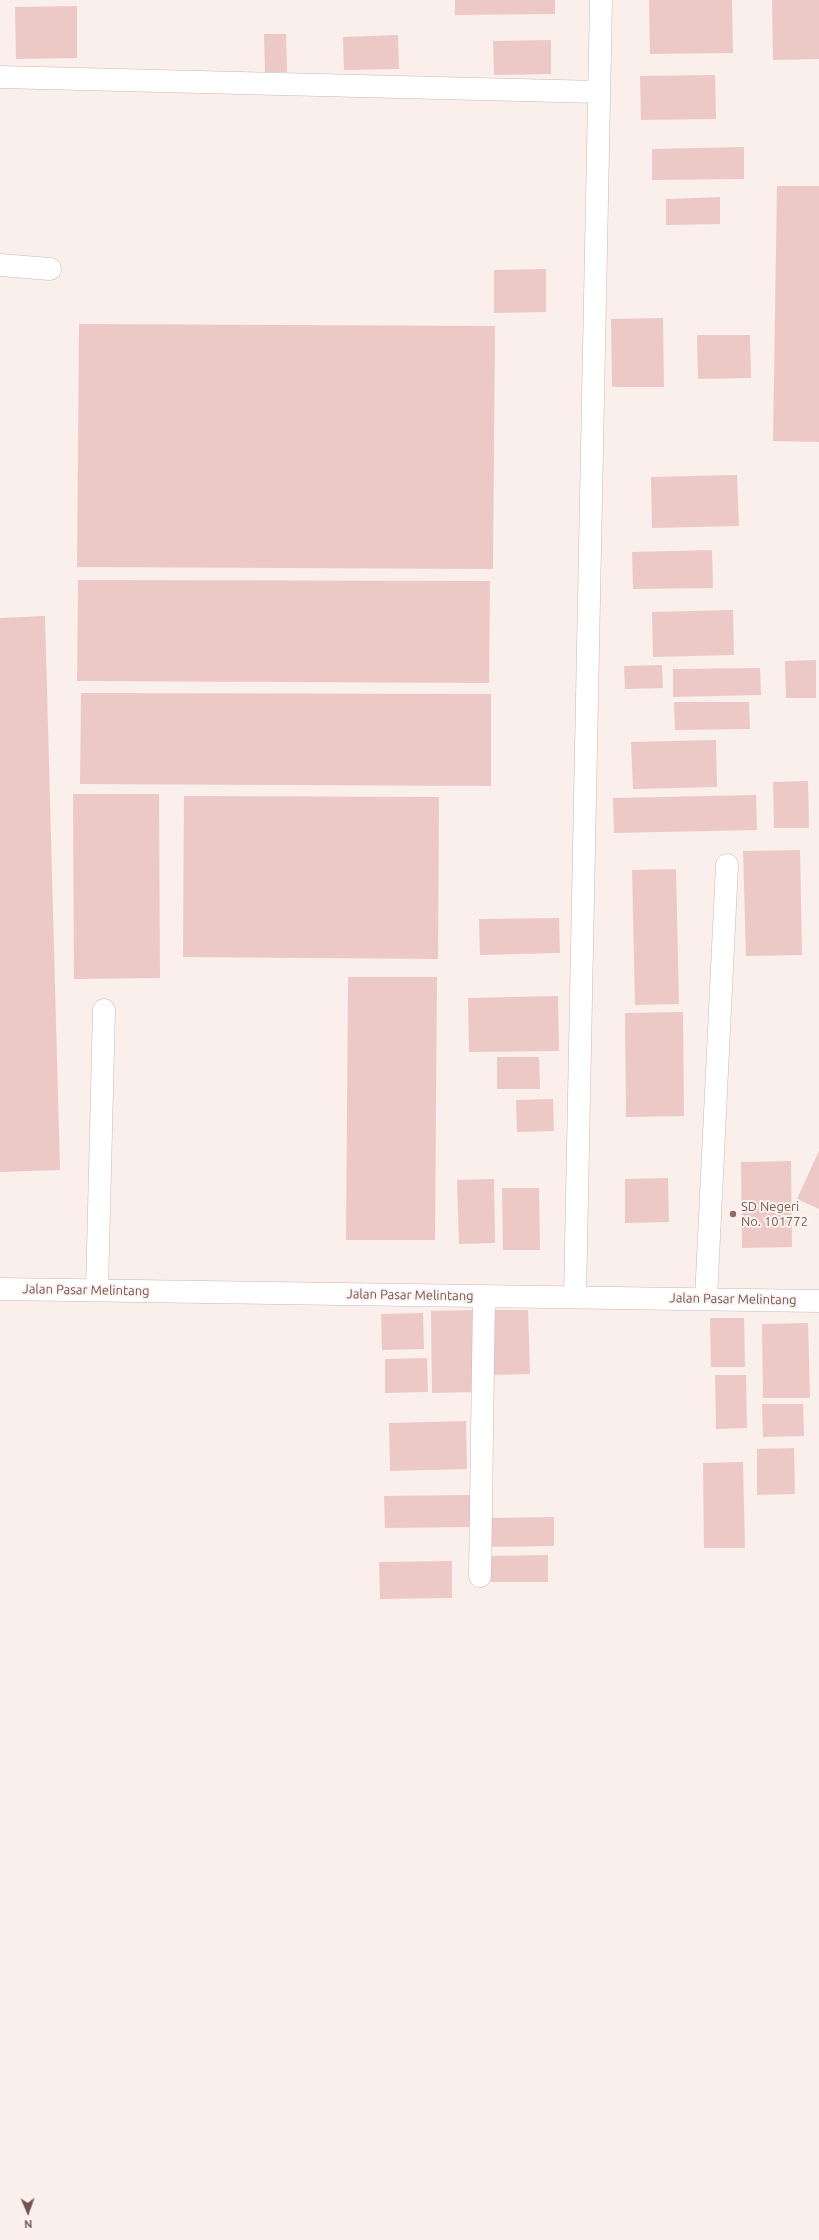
<!DOCTYPE html>
<style>
body{margin:0}
#map{position:relative;width:819px;height:2240px;overflow:hidden;background:#faefeb;font-family:Ubuntu,sans-serif}
canvas{display:block}
.north{position:absolute;left:8px;top:2192px;width:40px;height:40px;-webkit-text-stroke:3px #fdf4f1;paint-order:stroke;rotate:178deg;font-size:11px;font-weight:700;line-height:16px;text-align:center;color:#725351}
.north::after{content:'';display:block;margin:auto;width:14px;height:18px;background:#725351;clip-path:polygon(50% 0,100% 100%,50% 72%,0 100%)}
</style>
<div id="map">
<canvas width="819" height="2240"></canvas>
<div class="north">N</div>
</div>
<script>
const ctx = document.querySelector('canvas').getContext('2d');
ctx.lineJoin = 'round';
function fill(path, color) { ctx.fillStyle = color; ctx.fill(path, 'evenodd'); }
const toPath = rows => new Path2D(rows.map(r => 'M' + r).join(''));
function strokePath(path, color, width, dash) { ctx.strokeStyle = color; ctx.lineWidth = width; ctx.lineCap = dash ? 'butt' : 'round'; ctx.setLineDash(dash || []); ctx.stroke(path); }
function label(font, color, halo, rows, align = 'center') {
  ctx.font = font + ' Ubuntu,sans-serif'; ctx.lineWidth = 4; ctx.setLineDash([]); ctx.textBaseline = 'middle'; ctx.strokeStyle = halo; ctx.fillStyle = color; for (const [text, x, y, turn = 0] of rows) {
    ctx.save(); ctx.translate(x, y); ctx.rotate((+turn || 0) * Math.PI / 180); ctx.textAlign = isNaN(turn) ? turn : align; if (halo) ctx.strokeText(text, 0, 0); ctx.fillText(text, 0, 0); ctx.restore();
  }
}
fill(toPath([
 [455,0,555,0,555,14,455,15],
 [649,0,732,0,733,53,650,54],
 [772,0,819,0,819,59,773,60],
 [77,6,77,58,16,59,15,7],
 [264,34,286,34,287,72,265,72],
 [398,35,399,69,344,70,343,37],
 [551,40,551,74,494,75,493,41],
 [715,75,716,119,641,120,640,76],
 [744,147,744,179,652,180,652,149],
 [777,186,819,186,819,442,773,441],
 [720,197,720,224,666,225,666,199],
 [546,269,546,312,494,313,494,270],
 [663,318,664,387,612,387,611,319],
 [79,324,495,326,493,569,77,567],
 [697,335,750,335,751,378,698,379],
 [737,475,739,526,652,528,651,477],
 [712,550,713,588,633,589,632,552],
 [78,580,490,581,489,683,77,681],
 [733,610,734,655,653,657,652,612],
 [45,616,60,1170,0,1172,0,618],
 [816,660,816,698,786,698,785,661],
 [662,665,663,688,625,689,624,666],
 [760,668,761,695,673,697,673,669],
 [81,693,491,694,491,786,80,784],
 [674,702,749,702,750,729,675,730],
 [716,740,717,787,633,789,631,742],
 [808,781,809,828,774,828,773,782],
 [73,794,159,794,160,978,74,979],
 [756,795,757,830,614,833,613,798],
 [184,796,439,797,438,959,183,957],
 [800,850,802,955,746,956,743,851],
 [676,869,679,1004,635,1005,632,870],
 [559,918,560,953,480,955,479,919],
 [348,977,437,977,435,1240,346,1240],
 [558,996,559,1051,469,1052,468,998],
 [683,1012,684,1116,626,1117,625,1013],
 [497,1057,539,1057,540,1089,497,1089],
 [553,1099,554,1131,517,1132,516,1100],
 [819,1151,819,1209,797,1199],
 [791,1161,792,1247,742,1248,741,1162],
 [668,1178,669,1222,625,1223,625,1179],
 [494,1179,495,1243,459,1244,457,1180],
 [502,1188,539,1188,540,1250,503,1250],
 [475,1310,477,1392,432,1393,431,1311],
 [491,1310,528,1310,530,1374,491,1375],
 [423,1313,424,1349,382,1350,381,1314],
 [710,1318,744,1318,745,1367,711,1367],
 [808,1323,810,1398,763,1398,762,1324],
 [427,1358,428,1392,385,1393,385,1359],
 [715,1375,746,1375,747,1428,716,1429],
 [762,1404,803,1404,804,1436,763,1437],
 [466,1421,467,1469,390,1471,389,1423],
 [794,1448,795,1494,757,1495,757,1449],
 [743,1462,745,1548,704,1548,703,1463],
 [471,1495,471,1527,385,1528,384,1496],
 [554,1517,554,1546,490,1547,490,1518],
 [548,1555,548,1582,491,1582,491,1556],
 [452,1561,452,1598,380,1599,379,1562]
]), '#ecc9c6');
const minor = toPath([
 [0,77,598,92],
 [0,265,50,269],
 [0,1289,819,1301],
 [97,1290,104,1010],
 [575,1297,601,0],
 [706,1299,727,865],
 [480,1576,484,1296]
]);
strokePath(minor, '#cdb8b5', 23);
strokePath(minor, '#fff', 22);
for (const [x, y, r, color] of [
 [733,1214,4,"#8d6e63"]
]) { const dot = new Path2D(); dot.arc(x, y, r, 0, 2 * Math.PI); ctx.fillStyle = color; ctx.fill(dot); strokePath(dot, '#fdf4f1', 1.5); }
label('13px', '#785e54', '#fdf4f1', [
 ["SD Negeri",741,1207],
 ["No. 101772",741,1222]
], 'left');
label('13px', '#725351', '#fdf4f1', [
 ["Jalan Pasar Melintang",86,1290,1],
 ["Jalan Pasar Melintang",410,1295,1],
 ["Jalan Pasar Melintang",733,1299,1]
]);
</script>
